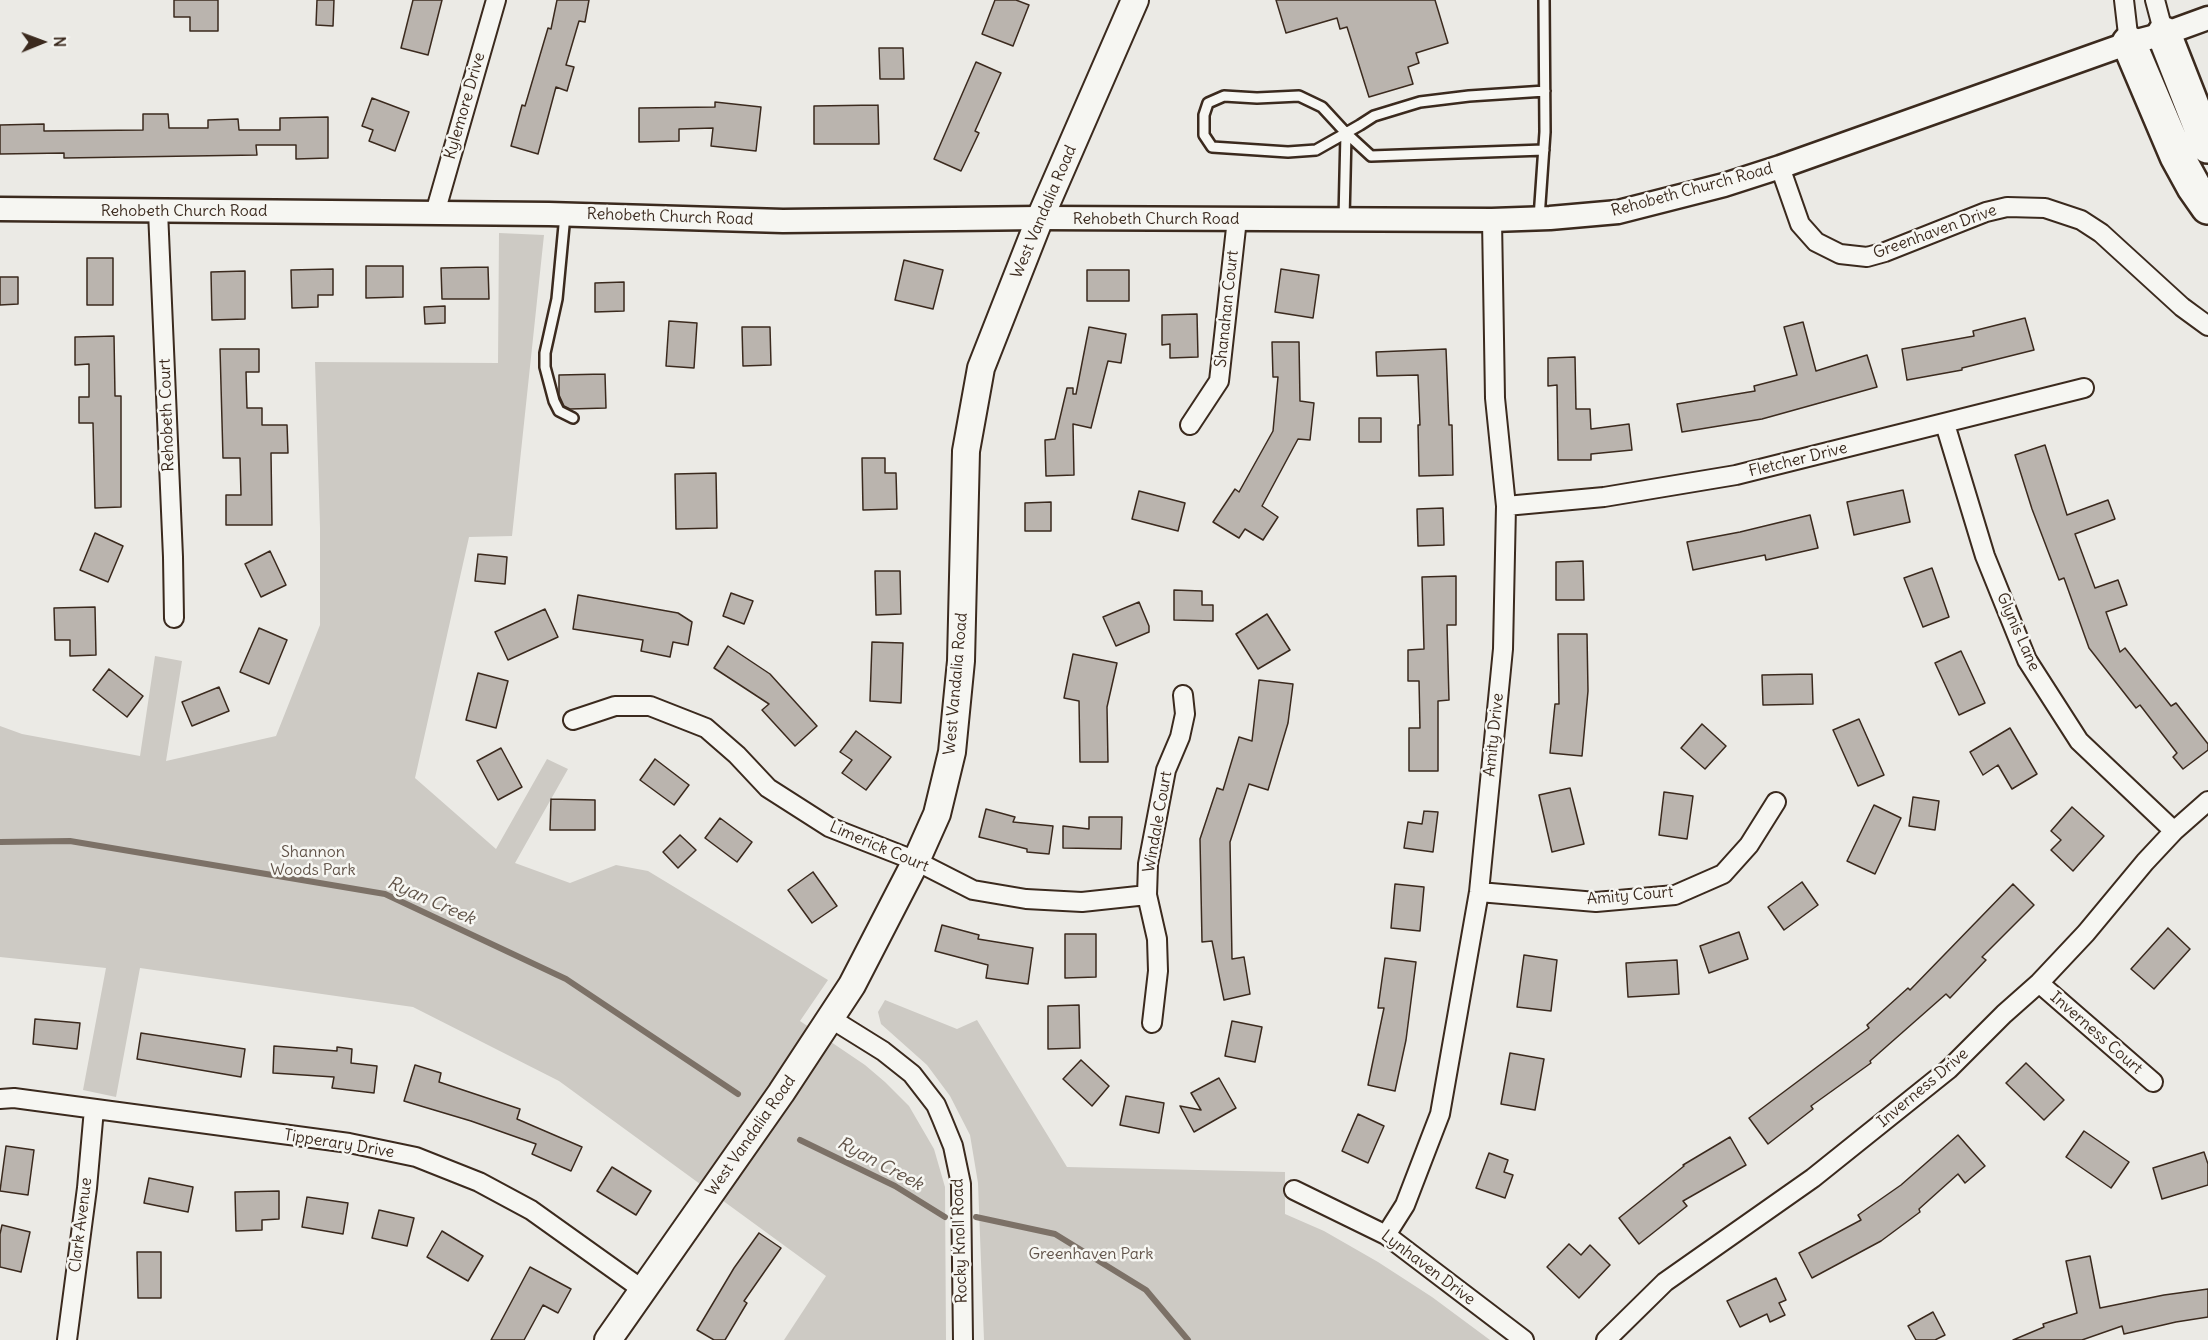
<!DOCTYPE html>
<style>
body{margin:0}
#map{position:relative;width:2208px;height:1340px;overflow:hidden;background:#ebeae5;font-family:Delius,sans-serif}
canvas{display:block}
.north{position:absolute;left:12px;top:12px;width:60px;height:60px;-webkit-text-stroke:4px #f6f6f2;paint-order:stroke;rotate:89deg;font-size:16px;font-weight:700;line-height:24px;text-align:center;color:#3b2a1e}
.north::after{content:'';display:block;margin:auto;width:21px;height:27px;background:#3b2a1e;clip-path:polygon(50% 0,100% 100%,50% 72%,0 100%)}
</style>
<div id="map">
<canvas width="2208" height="1340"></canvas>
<div class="north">N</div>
</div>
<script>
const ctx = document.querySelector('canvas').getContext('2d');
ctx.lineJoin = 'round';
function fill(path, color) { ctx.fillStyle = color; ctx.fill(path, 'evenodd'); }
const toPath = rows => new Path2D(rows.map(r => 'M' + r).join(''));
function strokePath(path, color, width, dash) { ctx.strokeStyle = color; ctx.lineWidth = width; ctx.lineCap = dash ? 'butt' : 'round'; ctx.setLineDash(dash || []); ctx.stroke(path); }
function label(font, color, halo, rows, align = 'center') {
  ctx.font = font + ' Delius,sans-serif'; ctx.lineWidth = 5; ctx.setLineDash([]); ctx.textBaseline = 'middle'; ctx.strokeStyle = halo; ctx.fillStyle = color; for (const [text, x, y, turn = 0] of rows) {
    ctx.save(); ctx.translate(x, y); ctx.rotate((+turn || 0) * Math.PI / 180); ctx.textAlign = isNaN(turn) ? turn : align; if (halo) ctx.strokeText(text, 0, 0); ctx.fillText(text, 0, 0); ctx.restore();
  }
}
fill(toPath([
 [499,233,544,235,512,536,469,537,415,778,496,849,547,759,568,769,515,863,570,883,616,865,648,871,828,980,800,1021,865,1065,885,1082,909,1106,934,1149,945,1187,946,1340,784,1340,826,1276,559,1081,413,1007,140,968,116,1097,83,1090,106,968,0,957,0,726,22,734,140,756,155,656,182,661,166,761,276,736,320,625,320,528,315,362,498,363],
 [885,1000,957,1029,977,1020,1067,1167,1285,1172,1285,1214,1324,1231,1378,1262,1432,1297,1490,1340,984,1340,978,1183,970,1135,950,1096,927,1065,881,1024,878,1012]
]), '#cdcac4');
strokePath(toPath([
 [0,842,70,841,385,894,566,979,738,1094],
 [800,1140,895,1186,945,1217],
 [976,1217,1055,1234,1146,1290,1188,1340]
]), '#7c7167', 6);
const building = toPath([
 [174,0,218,0,218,31,190,31,190,17,174,17,174,0],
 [317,0,334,0,333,26,316,25,317,0],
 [413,0,442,0,428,55,401,48,413,0],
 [557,0,589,0,585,22,579,21,566,65,574,67,567,91,556,87,538,154,511,146,522,105,525,106,548,28,551,29,557,0],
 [995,0,1016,0,1029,5,1013,46,982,34,995,0],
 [1276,0,1435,0,1448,43,1416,53,1419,63,1408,67,1413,84,1369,97,1347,27,1340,29,1337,18,1286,33,1276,0],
 [879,48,903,48,904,79,880,79,879,48],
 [976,62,1001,73,975,131,979,133,961,171,934,159,976,62],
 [372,98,409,112,395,151,369,141,373,130,362,126,372,98],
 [715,102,761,107,756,151,711,146,713,128,679,129,679,141,639,142,639,108,715,107,715,102],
 [878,105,879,144,814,144,814,106,878,105],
 [143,114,168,114,169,128,208,128,208,120,238,119,239,130,280,130,280,118,328,117,328,158,296,159,296,145,256,145,257,155,64,158,64,153,0,154,0,125,44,124,44,131,143,130,143,114],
 [87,258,113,258,113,305,87,305,87,258],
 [904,260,943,270,933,309,895,300,904,260],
 [366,266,403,266,403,297,366,298,366,266],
 [488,267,489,299,442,299,441,268,488,267],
 [333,269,333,295,318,295,318,307,292,308,291,270,333,269],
 [1281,269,1319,275,1313,318,1275,312,1281,269],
 [1087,270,1129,270,1129,301,1087,301,1087,270],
 [245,271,245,319,212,320,211,272,245,271],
 [0,277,18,277,18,304,0,305,0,277],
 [624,282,624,311,595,312,595,283,624,282],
 [445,306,445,323,425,324,424,307,445,306],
 [1197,314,1198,357,1170,358,1170,344,1162,345,1162,315,1197,314],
 [2025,318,2034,350,1962,368,1962,370,1907,380,1902,349,1974,336,1973,331,2025,318],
 [669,321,697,323,694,368,666,366,669,321],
 [1803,322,1816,371,1867,355,1877,387,1762,419,1682,432,1677,404,1755,391,1754,386,1797,375,1784,327,1803,322],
 [742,327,770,327,771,365,743,366,742,327],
 [1089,327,1126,334,1121,363,1108,361,1091,428,1073,424,1074,475,1046,476,1045,440,1055,439,1067,388,1073,388,1073,394,1076,394,1089,327],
 [114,336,115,396,121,396,121,507,95,508,93,423,79,423,79,397,89,397,89,364,75,365,75,337,114,336],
 [1272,342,1299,342,1300,401,1314,403,1310,440,1298,439,1262,506,1278,517,1263,540,1245,529,1239,538,1213,522,1235,489,1239,492,1273,431,1278,377,1273,377,1272,342],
 [220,349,259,349,259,372,246,372,247,408,262,408,262,425,287,425,288,453,271,453,272,525,226,525,226,495,241,495,240,458,223,458,220,349],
 [1446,349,1449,425,1452,425,1453,475,1419,476,1418,425,1420,425,1418,375,1377,376,1376,352,1446,349],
 [1575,357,1576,409,1590,409,1591,429,1629,424,1632,450,1591,454,1591,460,1558,460,1557,385,1548,386,1548,358,1575,357],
 [605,374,606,408,570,409,564,406,559,395,559,375,605,374],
 [1359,418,1381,418,1381,442,1359,442,1359,418],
 [2045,445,2067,515,2108,500,2115,519,2075,534,2095,588,2118,580,2127,605,2106,612,2120,652,2125,648,2171,706,2176,703,2208,744,2208,750,2183,769,2173,757,2177,753,2140,705,2136,708,2089,648,2064,578,2059,580,2032,509,2015,455,2045,445],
 [862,458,885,458,885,473,896,473,897,509,863,510,862,458],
 [716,473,717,528,676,529,675,474,716,473],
 [1903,490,1910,522,1854,535,1847,502,1903,490],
 [1139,491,1185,503,1178,531,1132,519,1139,491],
 [1051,502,1051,531,1025,531,1025,503,1051,502],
 [1443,508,1444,545,1418,546,1417,509,1443,508],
 [1810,515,1818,548,1766,560,1765,555,1693,570,1687,542,1740,532,1810,515],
 [95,533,123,546,108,582,80,570,95,533],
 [270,551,286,585,261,597,245,564,270,551],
 [478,554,507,557,505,584,475,581,478,554],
 [1583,561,1584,600,1556,600,1556,562,1583,561],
 [1932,568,1949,617,1923,627,1904,578,1932,568],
 [875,571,900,571,901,614,876,615,875,571],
 [1456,576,1456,625,1447,625,1449,700,1438,701,1438,771,1409,771,1409,728,1420,728,1419,681,1408,681,1408,650,1424,649,1422,577,1456,576],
 [1174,590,1202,591,1202,605,1213,605,1213,621,1174,620,1174,590],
 [731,593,753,601,744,624,723,616,731,593],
 [578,595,678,613,692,622,688,645,673,642,670,657,641,651,643,640,573,629,578,595],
 [1139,602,1149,626,1149,632,1116,646,1103,617,1139,602],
 [95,607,96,655,70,656,70,640,55,640,54,608,95,607],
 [545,609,558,637,508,660,495,632,545,609],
 [1267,614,1290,650,1258,669,1236,634,1267,614],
 [259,628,287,640,269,684,240,672,259,628],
 [1558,634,1587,634,1588,691,1582,756,1550,753,1555,704,1559,704,1558,634],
 [872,642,903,643,901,703,870,701,872,642],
 [728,646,770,674,817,726,795,746,762,710,769,704,714,668,728,646],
 [1961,651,1985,703,1959,715,1935,663,1961,651],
 [1073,654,1117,663,1107,707,1108,762,1080,762,1079,701,1064,698,1073,654],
 [109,669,143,696,127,717,93,690,109,669],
 [478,673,508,681,496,728,466,720,478,673],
 [1812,674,1813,704,1763,705,1762,675,1812,674],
 [1259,680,1293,684,1288,723,1268,790,1249,784,1230,842,1232,959,1244,957,1250,994,1224,1000,1212,941,1202,942,1200,839,1217,788,1223,790,1239,737,1252,741,1259,680],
 [219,687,229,711,192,726,182,702,219,687],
 [1859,719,1884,775,1858,786,1833,730,1859,719],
 [1702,724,1726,746,1705,769,1681,748,1702,724],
 [2010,728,2037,774,2012,789,1998,765,1983,775,1970,752,2010,728],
 [856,731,891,757,866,790,842,773,852,760,840,752,856,731],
 [501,748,522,787,498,800,477,761,501,748],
 [655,759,689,785,674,805,640,780,655,759],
 [1570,788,1584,844,1552,852,1539,795,1570,788],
 [1664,792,1693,796,1687,839,1659,835,1664,792],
 [1913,797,1939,801,1935,830,1909,826,1913,797],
 [551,799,595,800,595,830,550,830,551,799],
 [1874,805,1901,818,1875,874,1847,861,1874,805],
 [2072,807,2104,836,2073,871,2051,850,2061,840,2051,831,2072,807],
 [986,809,1015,817,1013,822,1053,826,1049,854,1027,852,1027,849,979,837,986,809],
 [1424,811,1438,812,1433,852,1404,848,1408,822,1422,824,1424,811],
 [1089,817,1122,817,1121,849,1063,848,1063,826,1089,829,1089,817],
 [720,818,752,842,737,862,705,838,720,818],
 [680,835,696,850,678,868,663,852,680,835],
 [813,872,837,906,812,923,788,890,813,872],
 [1802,882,1818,905,1784,930,1768,907,1802,882],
 [1395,884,1424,887,1420,931,1391,928,1395,884],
 [2013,884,2034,905,1982,957,1986,960,1950,998,1946,994,1870,1061,1871,1063,1811,1106,1813,1109,1768,1144,1749,1118,1869,1028,1867,1025,1908,988,1910,990,2013,884],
 [942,925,979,935,978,939,1033,948,1028,984,986,978,988,965,935,951,942,925],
 [2168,928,2190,949,2154,989,2131,969,2168,928],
 [1739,932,1748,959,1709,973,1700,946,1739,932],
 [1065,934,1096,934,1096,977,1065,978,1065,934],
 [1524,955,1557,960,1551,1011,1517,1007,1524,955],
 [1385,958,1416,962,1406,1040,1395,1091,1368,1085,1384,1008,1378,1008,1385,958],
 [1677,960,1679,994,1628,997,1626,963,1677,960],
 [1079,1005,1080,1048,1048,1049,1048,1006,1079,1005],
 [35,1019,80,1023,77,1049,33,1044,35,1019],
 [1232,1021,1262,1027,1255,1062,1225,1056,1232,1021],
 [141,1033,245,1049,241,1077,137,1059,141,1033],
 [274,1046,337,1051,337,1047,352,1049,351,1063,377,1066,374,1093,332,1088,334,1077,273,1073,274,1046],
 [1510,1053,1544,1059,1535,1110,1501,1104,1510,1053],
 [1081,1060,1109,1086,1092,1106,1063,1079,1081,1060],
 [2026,1063,2064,1100,2044,1120,2006,1083,2026,1063],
 [415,1065,441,1073,439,1082,520,1109,517,1119,582,1147,571,1171,532,1154,536,1144,471,1121,404,1101,415,1065],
 [1219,1078,1236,1108,1194,1132,1180,1106,1201,1110,1191,1093,1219,1078],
 [1126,1096,1164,1103,1159,1133,1120,1125,1126,1096],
 [1358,1114,1384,1126,1368,1163,1342,1151,1358,1114],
 [2084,1131,2129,1162,2111,1188,2066,1157,2084,1131],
 [1958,1135,1985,1166,1965,1183,1958,1174,1919,1209,1920,1212,1881,1241,1812,1278,1799,1253,1861,1220,1858,1215,1901,1185,1958,1135],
 [1730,1137,1746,1165,1683,1201,1687,1206,1639,1244,1619,1218,1684,1166,1683,1165,1730,1137],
 [6,1146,34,1150,28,1195,0,1191,6,1146],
 [2204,1152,2208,1164,2208,1185,2162,1199,2153,1168,2204,1152],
 [1489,1153,1508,1160,1504,1172,1513,1175,1505,1198,1476,1188,1489,1153],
 [612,1167,651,1191,636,1215,597,1191,612,1167],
 [149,1178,193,1187,188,1212,144,1203,149,1178],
 [279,1191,279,1219,262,1220,262,1230,236,1231,235,1192,279,1191],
 [307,1197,348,1203,343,1234,302,1227,307,1197],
 [379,1210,414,1218,407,1246,372,1238,379,1210],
 [2,1225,30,1232,21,1272,0,1267,0,1234,2,1225],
 [442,1231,483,1256,468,1281,427,1257,442,1231],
 [759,1233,781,1248,744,1301,747,1303,725,1340,714,1340,697,1330,734,1268,759,1233],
 [1569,1244,1581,1255,1590,1245,1610,1265,1579,1298,1547,1267,1569,1244],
 [137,1252,161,1252,161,1298,138,1298,137,1252],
 [2090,1256,2100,1308,2164,1295,2208,1289,2208,1317,2176,1322,2124,1334,2122,1326,2082,1340,2013,1340,2044,1327,2043,1324,2077,1313,2066,1261,2090,1256],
 [530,1267,571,1289,558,1313,543,1305,524,1340,491,1340,530,1267],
 [1776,1278,1786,1300,1779,1303,1785,1315,1770,1322,1767,1314,1740,1327,1727,1301,1776,1278],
 [1933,1312,1945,1335,1935,1340,1916,1340,1908,1326,1933,1312]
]);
fill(building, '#bab4ae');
strokePath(building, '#3b2a1e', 1.5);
const service = toPath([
 [1544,150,1371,156,1346,133,1322,107,1299,96,1257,98,1224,96,1208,103,1204,115,1204,135,1212,147,1288,152,1316,150,1346,133,1360,125,1374,116,1420,102,1469,96,1545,91],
 [565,215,557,299,545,353,545,367,554,401,559,411,573,418],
 [1539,218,1545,132,1544,0],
 [1344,219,1346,133]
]);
const minor = toPath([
 [2124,0,2129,43],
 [2155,0,2164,34],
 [1780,167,1800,224,1816,242,1840,254,1867,257,1885,252,1986,212,2007,207,2045,208,2081,220,2101,233,2182,307,2208,326],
 [158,211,173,557,174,618],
 [435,213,496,0],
 [1945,424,1985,556,2027,660,2079,741,2174,831],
 [1190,425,1219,381,1237,219],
 [1506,506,1604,497,1736,475,2084,388],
 [573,720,615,706,650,706,706,728,737,755,768,788,829,827,916,861,973,890,1026,899,1082,902,1147,895],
 [1479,892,1596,902,1675,895,1723,874,1749,845,1776,802],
 [2039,983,2153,1082],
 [830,1018,883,1051,912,1074,936,1105,942,1119,953,1146,961,1184,963,1340],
 [1152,1023,1158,971,1157,939,1147,895,1148,864,1166,770,1180,737,1185,714,1183,695],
 [0,1099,14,1098,349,1143,416,1157,479,1182,531,1210,643,1290],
 [1294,1190,1386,1235,1524,1340],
 [1386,1235,1405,1205,1440,1114,1479,892,1503,649,1506,506,1495,398,1492,220],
 [67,1340,87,1188,94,1109],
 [1606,1340,1665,1282,1813,1178,1949,1069,2004,1014,2039,983,2086,933,2145,862,2174,831,2208,801]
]);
const tertiary = toPath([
 [0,209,549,214,783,221,1040,218,1492,220,1550,218,1618,212,1724,185,1780,167,2129,43,2164,34,2208,18]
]);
const secondary = toPath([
 [608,1340,781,1093,852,985,916,861,937,814,952,752,961,661,966,451,981,368,1040,218,1135,0]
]);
const motorway = toPath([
 [2164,34,2208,146],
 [2129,43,2177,156,2194,187,2208,207]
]);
strokePath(service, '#3b2a1e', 14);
strokePath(minor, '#3b2a1e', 22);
strokePath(tertiary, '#3b2a1e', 27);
strokePath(secondary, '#3b2a1e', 30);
strokePath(motorway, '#3b2a1e', 38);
strokePath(service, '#f6f6f2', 9);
strokePath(minor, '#f6f6f2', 18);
strokePath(tertiary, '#f6f6f2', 22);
strokePath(secondary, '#f6f6f2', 26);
strokePath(motorway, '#f6f6f2', 33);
label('16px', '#3b2a1e', '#f6f6f2', [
 ["Kylemore Drive",465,106,-74],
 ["Rehobeth Church Road",1692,190,-15],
 ["Rehobeth Church Road",184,211],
 ["West Vandalia Road",1044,212,-67],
 ["Rehobeth Church Road",670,217,2],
 ["Rehobeth Church Road",1156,219],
 ["Greenhaven Drive",1935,232,-20],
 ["Shanahan Court",1227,309,-84],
 ["Rehobeth Court",167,415,-92],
 ["Fletcher Drive",1798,460,-14],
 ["Glynis Lane",2018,632,66],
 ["West Vandalia Road",956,684,-85],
 ["Amity Drive",1494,735,-84],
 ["Windale Court",1158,822,-80],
 ["Limerick Court",879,847,23],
 ["Amity Court",1630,896,-5],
 ["Inverness Court",2096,1033,41],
 ["Inverness Drive",1923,1088,-40],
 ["West Vandalia Road",751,1136,-55],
 ["Tipperary Drive",339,1144,9],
 ["Clark Avenue",81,1225,-83],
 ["Rocky Knoll Road",960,1241,-92],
 ["Lynhaven Drive",1428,1268,37]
]);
label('16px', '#605248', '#f6f6f2', [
 ["Shannon",313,852],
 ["Woods Park",313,870],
 ["Greenhaven Park",1091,1254]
]);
label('italic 18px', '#615449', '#f6f6f2', [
 ["Ryan Creek",431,901,24],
 ["Ryan Creek",880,1164,28]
]);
</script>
